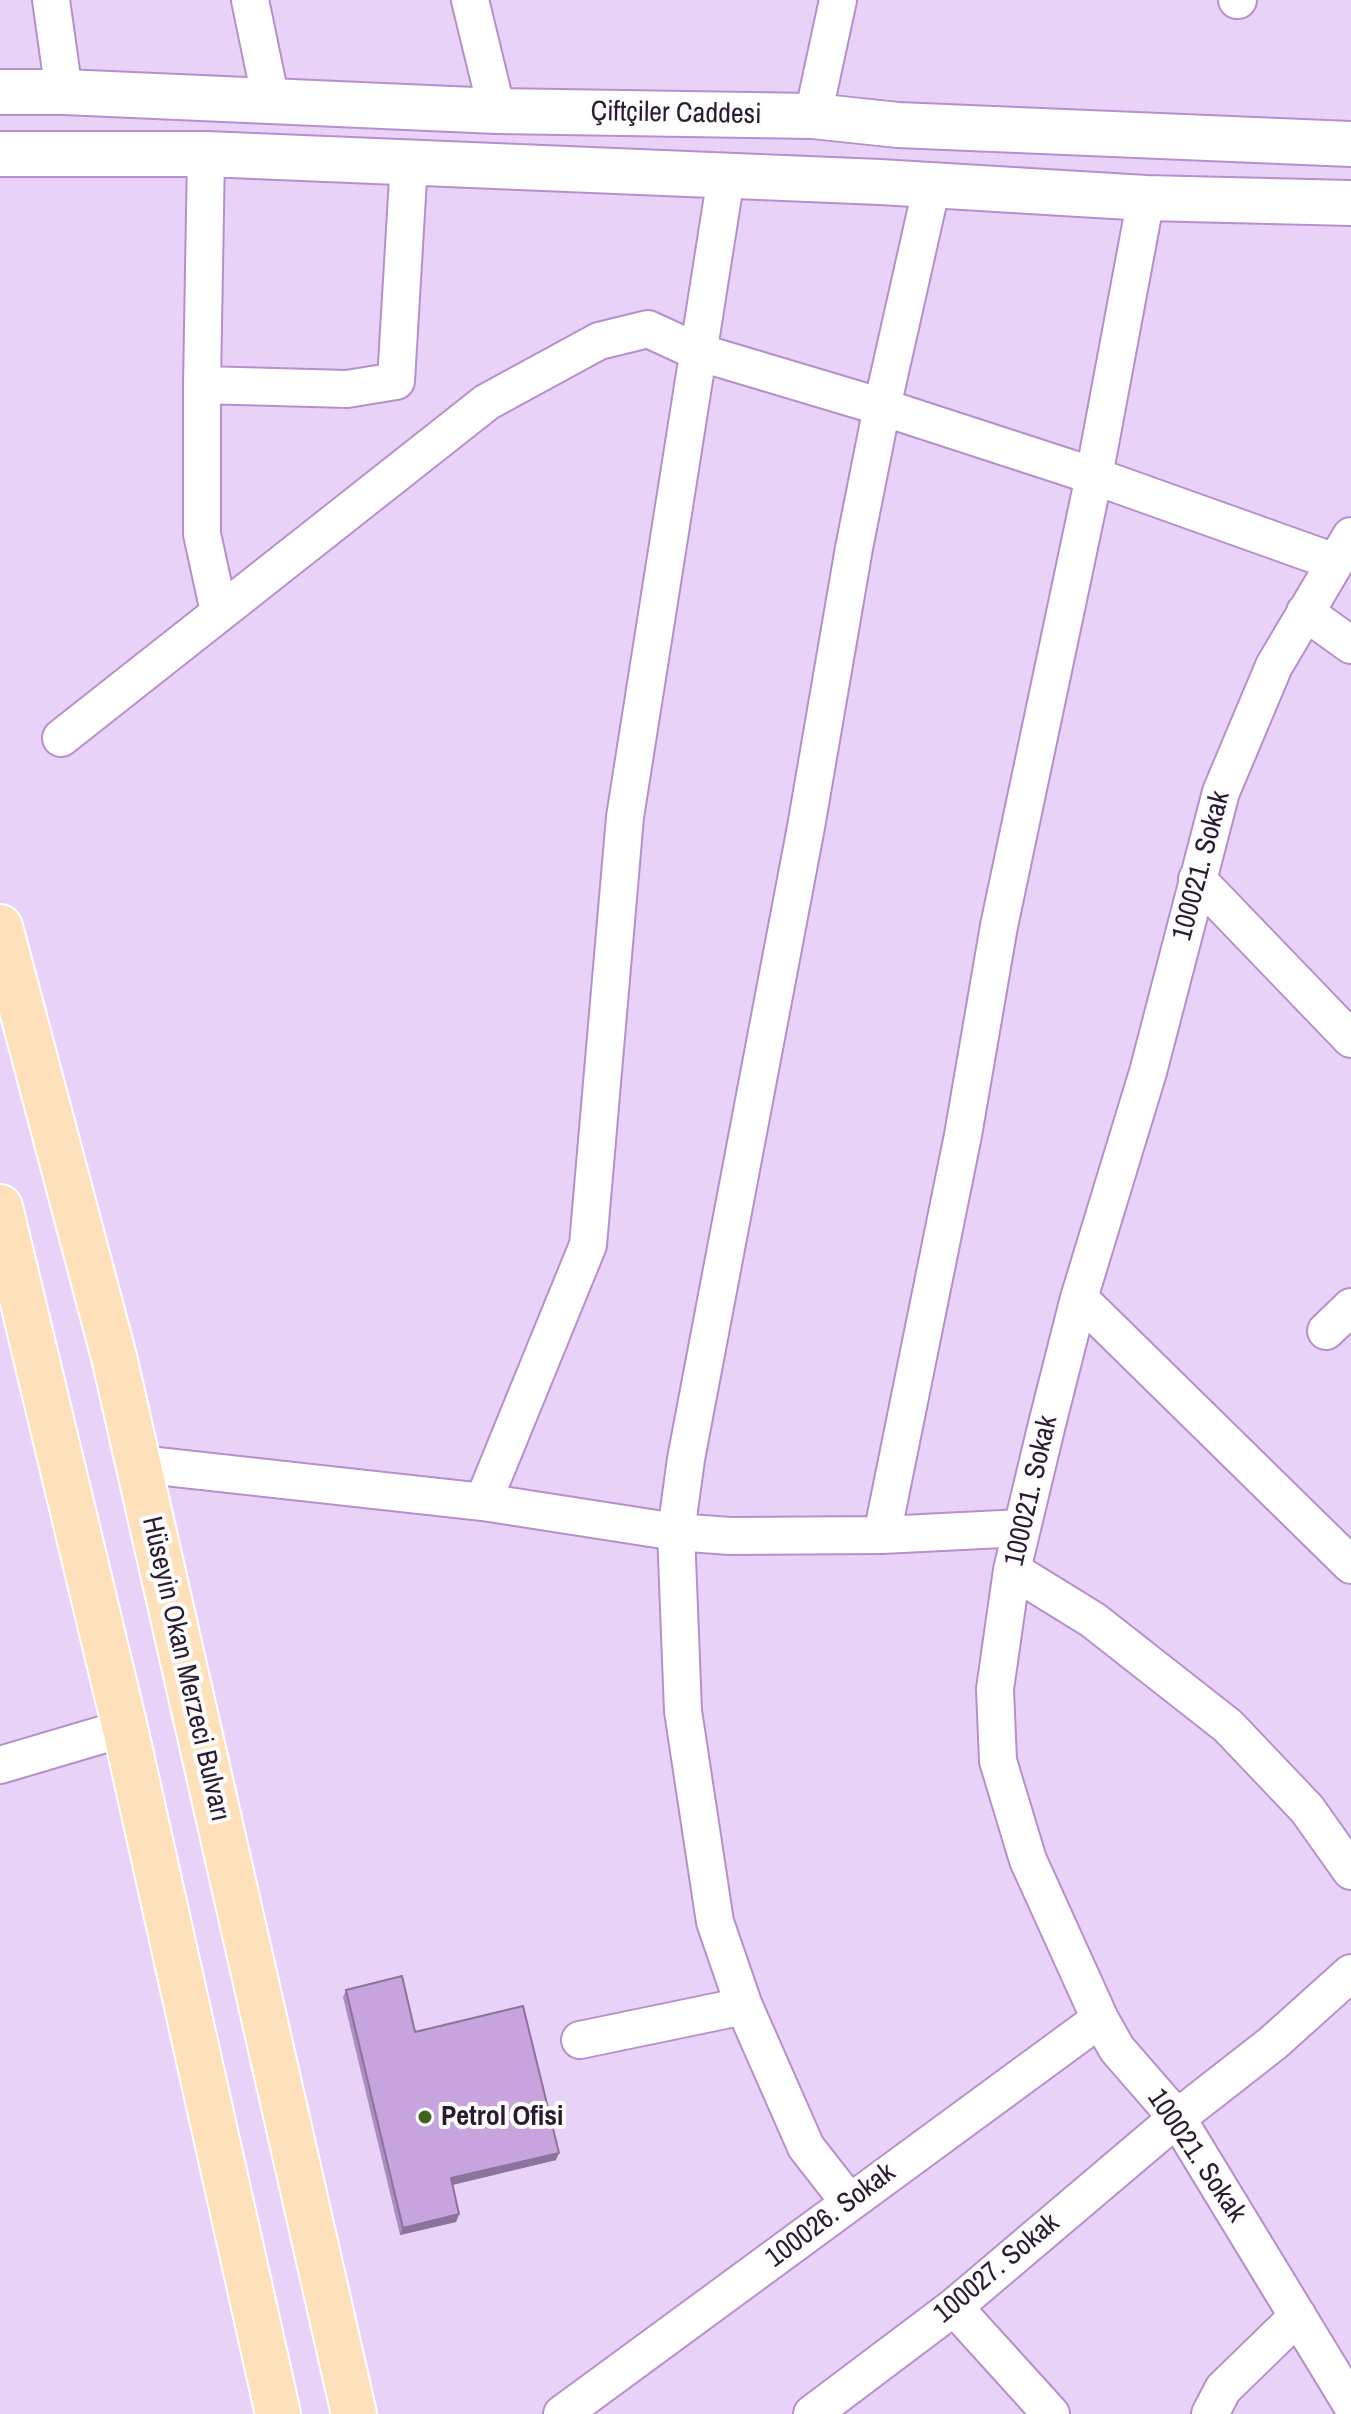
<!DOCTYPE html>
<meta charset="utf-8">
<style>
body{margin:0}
canvas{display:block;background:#e9d2f8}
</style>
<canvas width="1351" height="2414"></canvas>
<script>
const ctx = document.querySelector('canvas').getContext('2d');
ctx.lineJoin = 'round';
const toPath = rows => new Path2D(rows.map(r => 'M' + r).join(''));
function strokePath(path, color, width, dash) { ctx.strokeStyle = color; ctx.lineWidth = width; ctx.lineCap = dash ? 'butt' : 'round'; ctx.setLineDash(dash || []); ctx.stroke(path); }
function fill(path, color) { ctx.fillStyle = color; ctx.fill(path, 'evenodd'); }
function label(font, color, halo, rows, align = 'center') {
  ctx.font = font + ' "Archivo Narrow",sans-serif'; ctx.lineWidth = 8; ctx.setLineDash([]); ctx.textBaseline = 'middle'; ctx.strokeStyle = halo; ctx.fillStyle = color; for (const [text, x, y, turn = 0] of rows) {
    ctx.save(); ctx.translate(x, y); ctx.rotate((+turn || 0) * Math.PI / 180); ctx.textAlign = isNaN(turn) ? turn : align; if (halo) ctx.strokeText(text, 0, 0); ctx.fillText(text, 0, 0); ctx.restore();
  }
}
const minor = toPath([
 [51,0,64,92],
 [250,0,271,101],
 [470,0,497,111],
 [1237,0,1238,0],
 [813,116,838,0],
 [206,154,202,385,202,534,219,612],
 [202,385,347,389,396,381,409,162],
 [1351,536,1274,666,1221,792,1148,1072,1079,1298,1047,1424,1012,1570,995,1689,998,1761,1028,1860,1100,2019,1117,2049,1177,2118,1351,2404],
 [1305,612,1351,645],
 [61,738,487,402,599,341,648,329,698,352,882,407,1094,476,1335,562],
 [1197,879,1351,1039],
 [1079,1298,1351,1565],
 [1326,1331,1351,1307],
 [139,1464,483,1502,676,1532,730,1536,882,1535,1022,1528],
 [483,1502,588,1245,625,817,726,177],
 [882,1535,963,1135,999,926,1094,476,1146,198],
 [1012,1570,1093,1620,1228,1726,1307,1809,1351,1871],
 [0,1765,125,1728],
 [580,2040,744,2006],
 [849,2202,806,2147,744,2006,715,1922,683,1711,676,1532,686,1459,806,827,854,548,882,407,932,185],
 [954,2307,1051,2414],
 [562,2414,1100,2019],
 [812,2414,954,2307,1177,2118,1273,2043,1351,1973],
 [1210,2414,1223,2389,1298,2316]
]);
const tertiary = toPath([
 [0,92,64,92,497,111,813,116,898,125,1351,144],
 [0,154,206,154,880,182,1146,198,1351,203]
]);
const primary = toPath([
 [0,927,114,1357,354,2414],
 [0,1207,125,1728,278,2414]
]);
strokePath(minor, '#b68fcc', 40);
strokePath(tertiary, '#b68fcc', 48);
strokePath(primary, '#fff', 48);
strokePath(minor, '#fff', 36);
strokePath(tertiary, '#fff', 44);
strokePath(primary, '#fee0ba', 44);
fill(toPath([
 [346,1990,415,2032,556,2160,452,2185,459,2214,456,2222,400,2235,343,1997]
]), '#ac8dbf');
fill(toPath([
 [559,2153,556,2160,448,2186,451,2178],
 [459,2214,456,2222,400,2235,403,2228]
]), '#8c739b');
const building = toPath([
 [402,1976,415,2032,523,2006,559,2153,451,2178,459,2214,403,2228,346,1990,402,1976]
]);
fill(building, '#c8a4de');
strokePath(building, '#8c739b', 2);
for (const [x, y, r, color] of [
 [425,2117,8,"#3e631c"]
]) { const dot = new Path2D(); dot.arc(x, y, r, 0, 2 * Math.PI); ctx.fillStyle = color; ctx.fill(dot); strokePath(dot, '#fdfdfd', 3); }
label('28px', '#2a1b33', '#fdfdfd', [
 ["Çiftçiler Caddesi",676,114,1],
 ["100021. Sokak",1202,866,-75],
 ["100021. Sokak",1032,1491,-77],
 ["Hüseyin Okan Merzeci Bulvarı",185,1669,77],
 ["100021. Sokak",1196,2156,56],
 ["100026. Sokak",831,2216,-37],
 ["100027. Sokak",997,2269,-40]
]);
label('bold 28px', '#2a1b33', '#fdfdfd', [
 ["Petrol Ofisi",441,2117]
], 'left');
</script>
